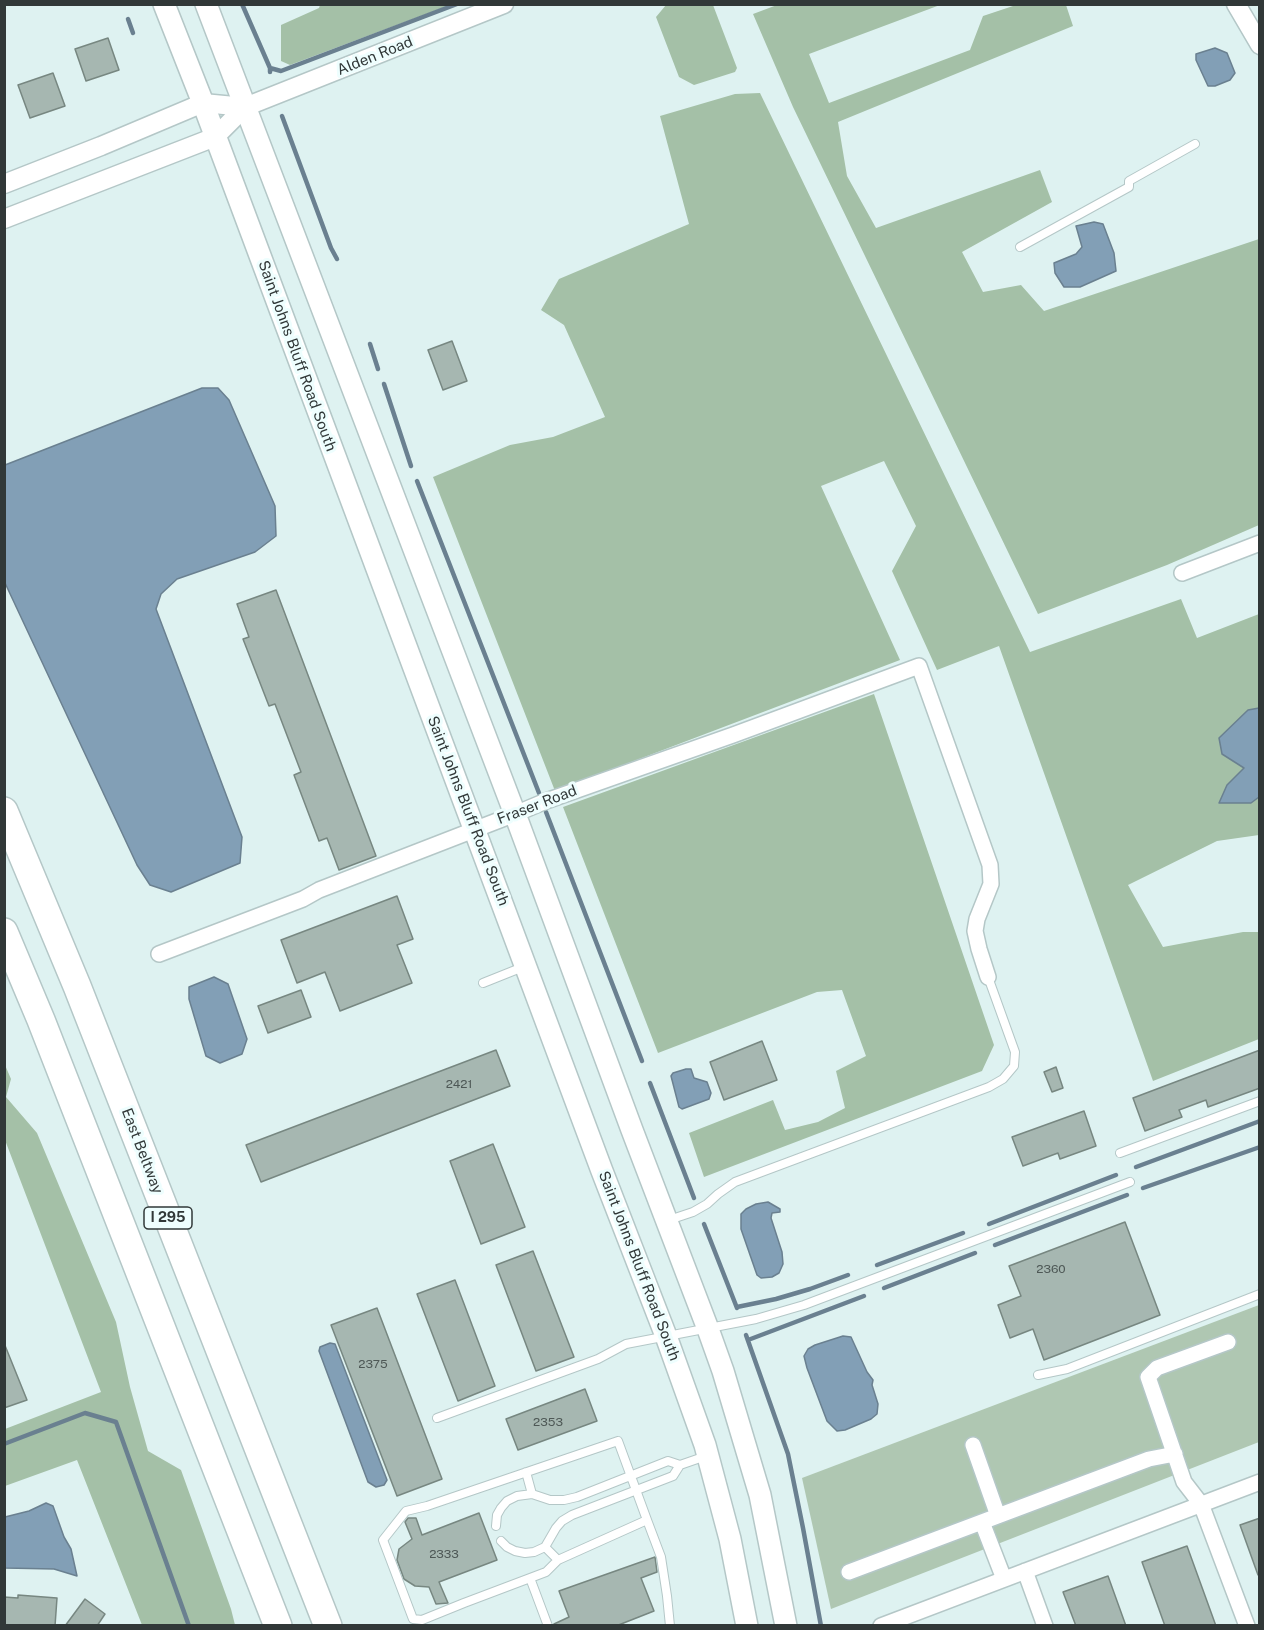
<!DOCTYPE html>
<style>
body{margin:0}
#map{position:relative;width:1264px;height:1630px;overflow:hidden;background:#def2f1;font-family:"Public Sans",sans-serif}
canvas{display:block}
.frame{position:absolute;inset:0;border:6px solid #313838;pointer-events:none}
</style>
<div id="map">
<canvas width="1264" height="1630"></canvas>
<div class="frame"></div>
</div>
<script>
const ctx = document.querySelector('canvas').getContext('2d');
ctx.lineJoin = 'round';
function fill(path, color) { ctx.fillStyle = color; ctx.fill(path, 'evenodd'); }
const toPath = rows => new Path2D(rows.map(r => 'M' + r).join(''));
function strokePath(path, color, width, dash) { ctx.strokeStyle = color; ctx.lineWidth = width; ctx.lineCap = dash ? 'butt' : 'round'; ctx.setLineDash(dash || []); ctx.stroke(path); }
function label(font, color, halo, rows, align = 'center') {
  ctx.font = font + ' "Public Sans",sans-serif'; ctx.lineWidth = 6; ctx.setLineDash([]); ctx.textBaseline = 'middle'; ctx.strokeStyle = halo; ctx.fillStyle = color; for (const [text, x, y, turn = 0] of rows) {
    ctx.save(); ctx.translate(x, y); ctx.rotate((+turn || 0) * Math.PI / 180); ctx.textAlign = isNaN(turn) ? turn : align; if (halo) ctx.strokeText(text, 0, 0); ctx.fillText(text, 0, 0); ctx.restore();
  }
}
fill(toPath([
 [1259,1305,1259,1442,831,1609,802,1478]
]), '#afc7b2');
fill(toPath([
 [320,5,320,4,450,5,290,65,281,61,281,25,319,8],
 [666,5,713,5,737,68,735,72,694,85,679,77,656,17],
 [777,5,940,5,809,54,829,103,970,50,983,16,1016,5,1066,5,1073,26,838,122,847,176,876,228,1040,170,1052,202,962,252,983,292,1021,285,1044,311,1259,239,1259,525,1167,565,1038,614,793,107,753,14],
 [760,93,1030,652,1181,599,1197,638,1259,614,1259,835,1217,841,1128,885,1163,947,1243,932,1259,932,1259,1039,1153,1081,999,646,937,670,892,571,916,526,884,461,821,486,900,660,555,791,433,477,510,445,553,437,605,417,564,325,541,310,559,279,689,224,660,116,735,94],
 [874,694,994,1045,982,1071,704,1177,689,1133,773,1100,785,1130,818,1122,845,1108,836,1071,866,1056,842,990,817,992,658,1053,563,807],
 [5,1065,11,1079,6,1097,37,1133,116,1322,130,1387,148,1451,181,1470,231,1609,235,1625,142,1625,77,1460,5,1486,5,1429,101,1392,5,1140]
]), '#a4c0a7');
const water = toPath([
 [1215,48,1227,53,1235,73,1230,80,1215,86,1208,86,1196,60,1196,54,1215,48],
 [1094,222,1103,224,1114,253,1116,271,1080,287,1064,287,1055,273,1054,263,1076,254,1082,247,1076,226,1094,222],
 [202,388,218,388,229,400,275,506,276,536,255,552,177,579,161,594,156,609,242,837,240,863,171,892,150,885,137,865,5,583,5,465,202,388],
 [1259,708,1259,797,1251,803,1219,803,1227,785,1244,768,1222,754,1219,738,1248,710,1259,708],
 [214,977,228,984,247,1039,242,1054,220,1063,206,1056,189,999,189,987,214,977],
 [686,1069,691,1069,694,1078,707,1082,711,1093,709,1099,682,1109,679,1107,671,1076,673,1073,686,1069],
 [768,1202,780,1209,780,1212,772,1213,771,1218,782,1252,783,1264,779,1273,772,1277,761,1278,757,1275,741,1229,741,1214,746,1209,756,1204,768,1202],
 [843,1336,851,1337,867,1372,873,1380,872,1385,878,1404,877,1414,871,1419,845,1430,837,1431,827,1421,807,1368,804,1356,808,1349,815,1345,843,1336],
 [330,1343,335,1344,387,1480,384,1485,376,1487,368,1482,319,1351,320,1347,330,1343],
 [46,1503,53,1506,64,1537,71,1549,77,1576,54,1569,5,1568,5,1517,29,1511,46,1503]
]);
fill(water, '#829fb6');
strokePath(water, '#6a8090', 1.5);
strokePath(toPath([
 [242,4,270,68,270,72],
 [128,19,133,33],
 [270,68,281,71,457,4],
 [282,116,331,248,337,259],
 [370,344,378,369],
 [384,384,411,466],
 [417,481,539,793],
 [546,812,642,1061],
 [650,1083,694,1198],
 [1136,1167,1260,1121],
 [1143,1188,1260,1147],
 [704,1224,737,1308],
 [989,1224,1116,1175],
 [995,1245,1127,1195],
 [877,1265,963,1233],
 [884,1288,975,1253],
 [737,1307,776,1299,810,1289,848,1275],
 [746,1335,788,1454,803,1528,821,1626],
 [748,1340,864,1296],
 [4,1444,85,1413,116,1422,189,1626]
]), '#6a8090', 4.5);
const building = toPath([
 [108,38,119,70,86,81,75,49,108,38],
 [53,73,65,106,30,118,18,85,53,73],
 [452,341,467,381,443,390,428,350,452,341],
 [276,590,376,856,339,870,327,838,319,841,294,775,301,772,275,704,269,706,243,639,249,637,237,604,276,590],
 [397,896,413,939,397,945,412,983,340,1011,325,972,297,983,281,940,397,896],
 [301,990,311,1017,268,1033,258,1006,301,990],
 [762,1041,777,1080,724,1100,710,1062,762,1041],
 [496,1050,510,1086,261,1182,246,1145,496,1050],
 [1260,1050,1260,1088,1208,1107,1206,1100,1179,1110,1182,1117,1145,1131,1133,1098,1260,1050],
 [1056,1067,1063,1088,1052,1092,1044,1072,1056,1067],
 [1084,1111,1096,1146,1060,1159,1058,1153,1023,1166,1012,1137,1084,1111],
 [493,1144,525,1227,481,1244,450,1161,493,1144],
 [1125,1222,1160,1315,1044,1360,1033,1329,1010,1338,998,1305,1021,1296,1009,1266,1125,1222],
 [533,1251,574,1357,536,1371,496,1265,533,1251],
 [455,1280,495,1386,458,1401,417,1294,455,1280],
 [377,1308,442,1479,397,1496,331,1325,377,1308],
 [4,1343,27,1400,4,1408,4,1343],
 [585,1389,597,1421,518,1450,506,1419,585,1389],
 [479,1513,497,1560,439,1582,448,1603,436,1604,429,1587,415,1586,404,1579,397,1560,399,1549,412,1539,405,1522,408,1518,416,1518,422,1535,479,1513],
 [1260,1518,1260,1575,1258,1575,1240,1525,1260,1518],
 [1187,1546,1216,1626,1165,1626,1142,1562,1187,1546],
 [655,1557,657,1572,641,1578,654,1611,616,1626,554,1626,554,1624,569,1617,559,1591,655,1557],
 [1108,1576,1126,1626,1076,1626,1063,1592,1108,1576],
 [18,1595,57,1598,55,1626,4,1626,4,1597,18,1598,18,1595],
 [85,1599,105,1614,97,1626,65,1626,85,1599]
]);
fill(building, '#a6b7b1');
strokePath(building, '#778781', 1.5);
const service = toPath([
 [1020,247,1129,187,1129,181,1195,144],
 [483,983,523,967],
 [1120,1153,1260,1101],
 [669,1220,693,1212,707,1204,718,1194,735,1182,989,1087,1003,1079,1014,1066,1015,1052,988,977],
 [1038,1375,1067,1369,1260,1294],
 [437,1418,598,1359,626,1344,756,1319,804,1305,1130,1182],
 [618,1441,647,1520,558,1560,546,1572,464,1603,422,1620,413,1619,383,1540,406,1511,427,1506,618,1441],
 [526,1472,532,1494],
 [647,1520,661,1557,667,1596,670,1626],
 [496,1526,497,1515,501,1508,507,1501,517,1496,532,1494,550,1500,564,1500,577,1497,668,1461,680,1465],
 [501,1541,507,1547,515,1551,525,1553,534,1552,545,1547,556,1528,562,1521,572,1515,673,1476,680,1465,706,1456],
 [545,1547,558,1560],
 [530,1578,548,1626]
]);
const minor = toPath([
 [1182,573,1260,543],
 [159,954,303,899,319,890,515,814,546,801,733,735,919,666,990,865,991,884,977,919,975,931,979,949,988,977],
 [1228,1342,1157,1368,1148,1377,1184,1482,1201,1504,1247,1626],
 [973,1445,998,1516],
 [982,1522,1004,1579],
 [1025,1571,1045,1626],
 [849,1572,1149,1459,1175,1454],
 [881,1626,1260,1482]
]);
const tertiary = toPath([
 [1236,4,1260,45],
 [4,184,101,146,203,103,245,107],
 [4,219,215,137,245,107,504,4]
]);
const secondary = toPath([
 [164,4,203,103,602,1171,666,1336,705,1445,730,1539,747,1626],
 [206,4,515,814,632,1130,708,1329,723,1371,760,1495,786,1626]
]);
const motorway = toPath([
 [4,811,77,986,328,1626],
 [4,932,41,1020,278,1626]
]);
strokePath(service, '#b4c7c7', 10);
strokePath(minor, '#b4c7c7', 18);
strokePath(tertiary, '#b4c7c7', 21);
strokePath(secondary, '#b4c7c7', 24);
strokePath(motorway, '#b4c7c7', 30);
strokePath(service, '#fff', 8);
strokePath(minor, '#fff', 15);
strokePath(tertiary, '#fff', 18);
strokePath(secondary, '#fff', 21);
strokePath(motorway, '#fff', 27);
label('12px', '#4e5856', null, [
 ["2421",459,1084],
 ["2360",1051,1269],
 ["2375",373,1364],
 ["2353",548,1422],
 ["2333",444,1554]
]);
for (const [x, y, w] of [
 [168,1218,48]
]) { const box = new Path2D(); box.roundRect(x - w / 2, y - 11, w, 22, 4.5); ctx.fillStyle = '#eefefe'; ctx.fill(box); strokePath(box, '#313838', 1.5); }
label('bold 14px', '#313838', null, [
 ["I 295",168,1218]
]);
label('15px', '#313838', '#eefefe', [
 ["Alden Road",375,56,-22],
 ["Saint Johns Bluff Road South",297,356,70],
 ["Fraser Road",537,805,-21],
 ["Saint Johns Bluff Road South",468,811,69],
 ["East Beltway",142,1151,69],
 ["Saint Johns Bluff Road South",639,1266,69]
]);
</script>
